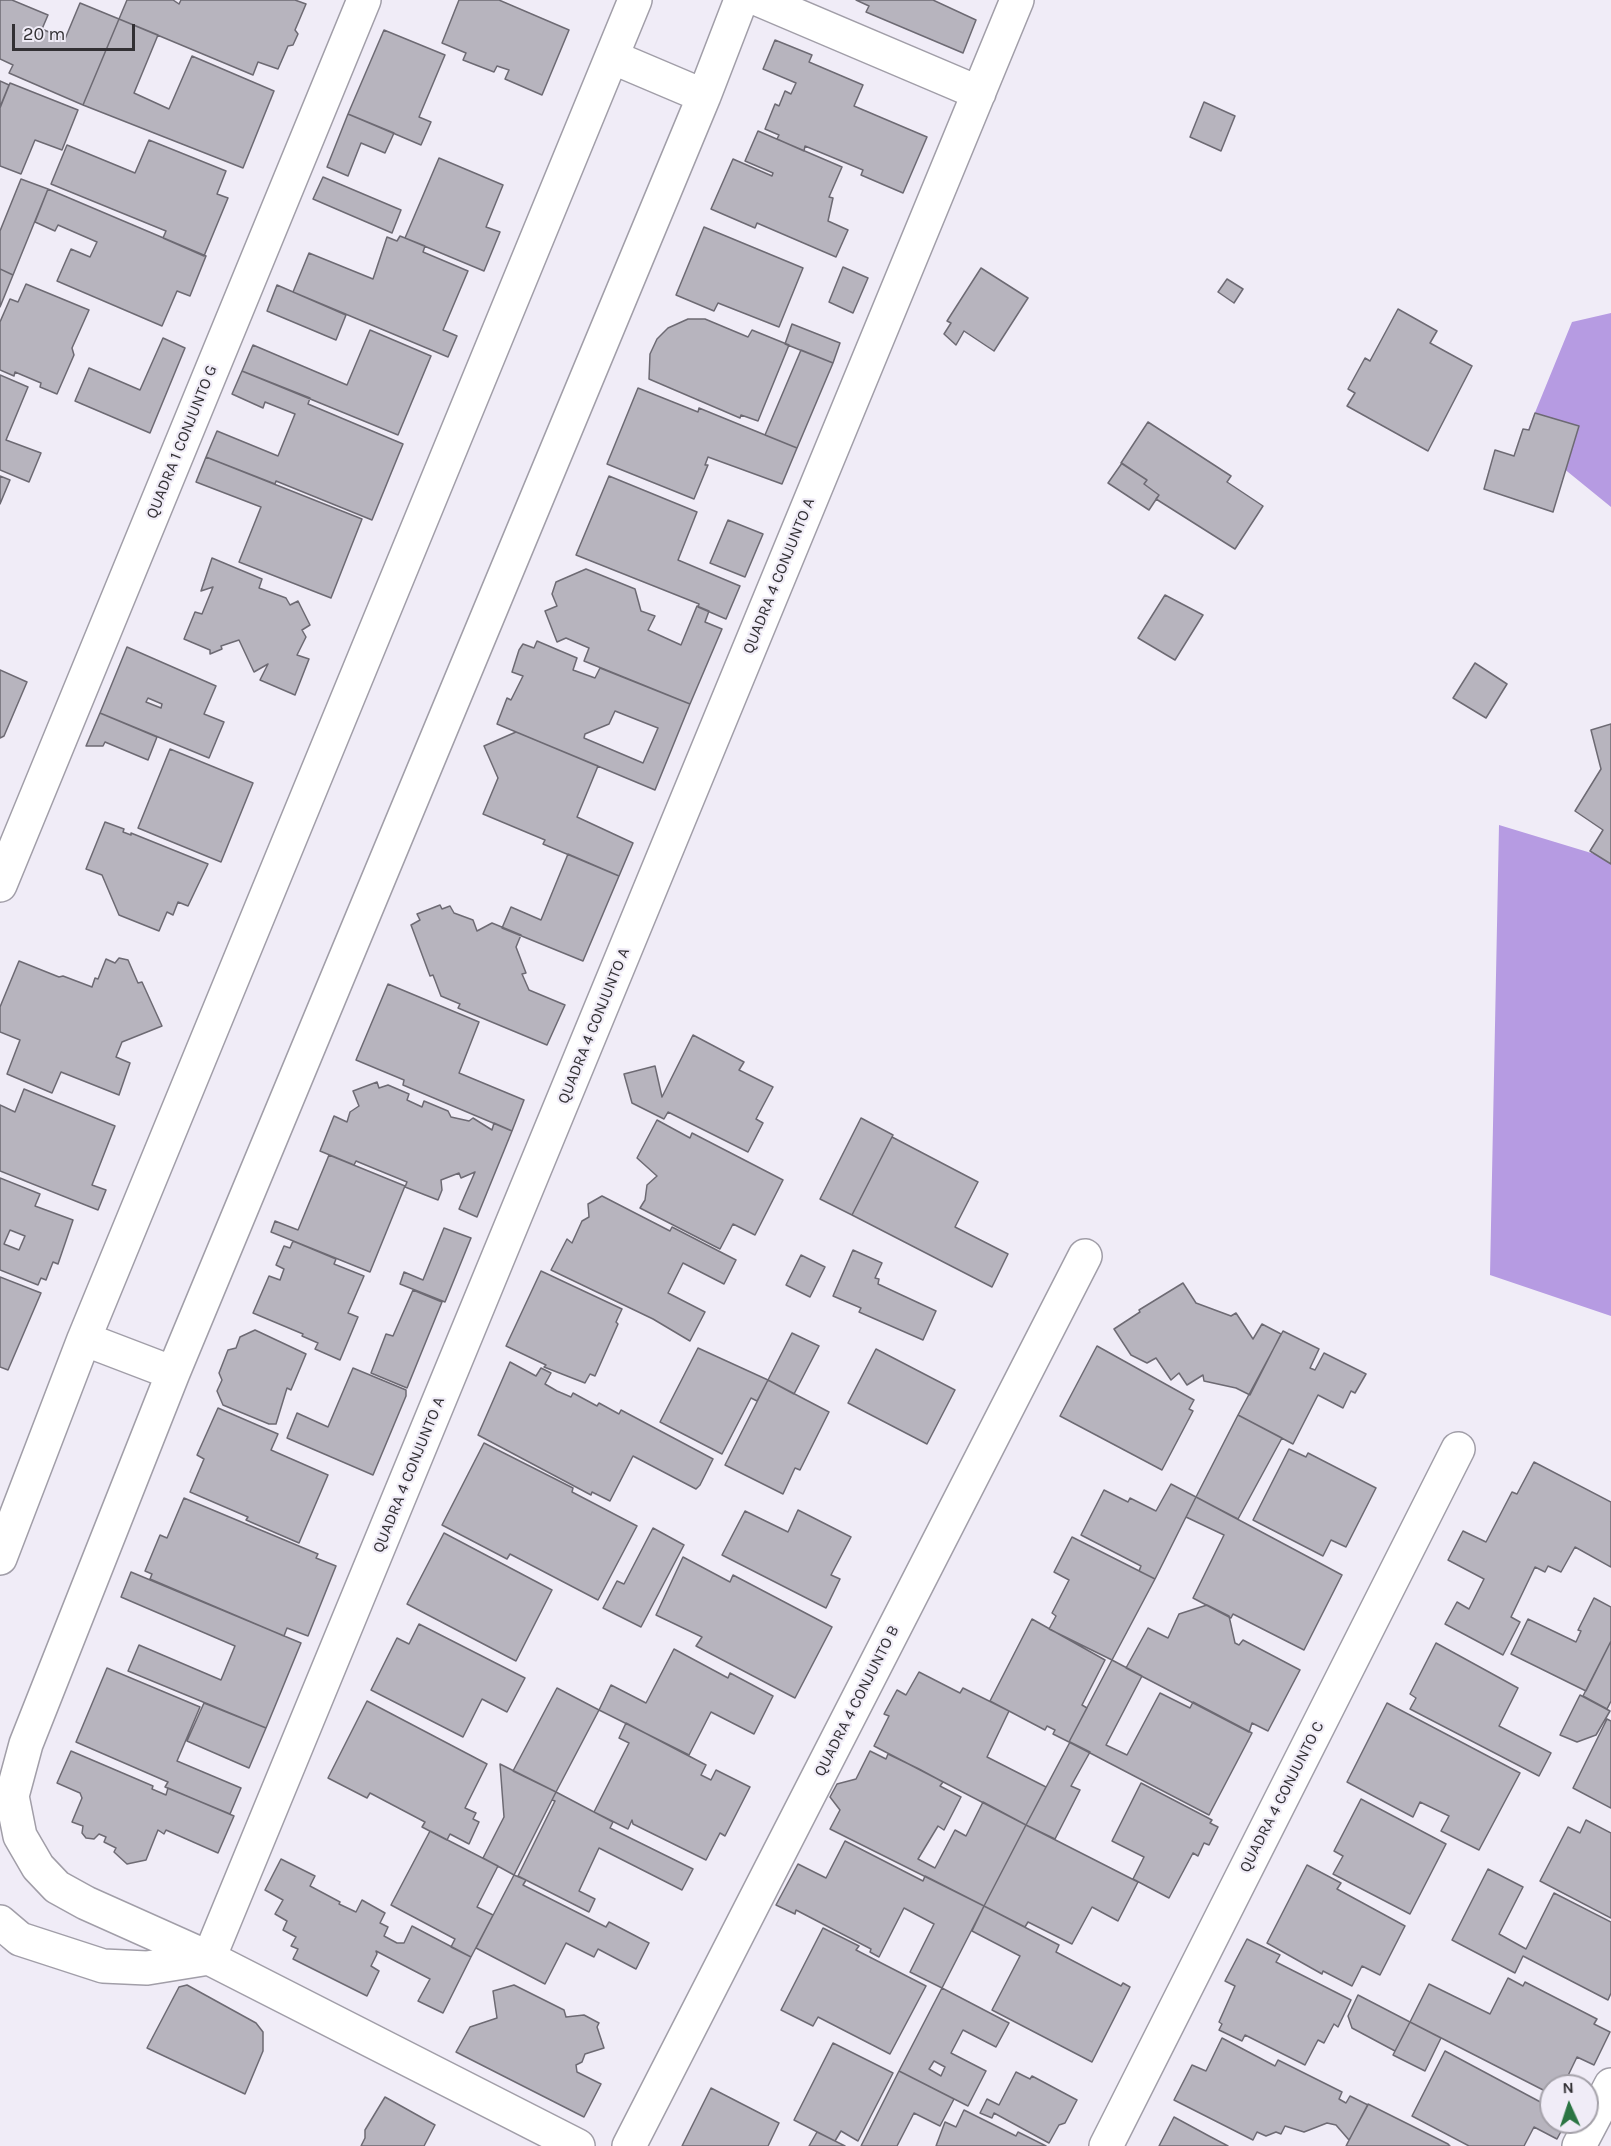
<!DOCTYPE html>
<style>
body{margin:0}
#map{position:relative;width:1611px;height:2146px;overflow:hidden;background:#f0ecf7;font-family:Karla,sans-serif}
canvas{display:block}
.north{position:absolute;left:1539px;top:2074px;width:60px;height:60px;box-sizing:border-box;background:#f0ecf7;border:2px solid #a4a1a9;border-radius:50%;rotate:357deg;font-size:16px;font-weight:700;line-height:24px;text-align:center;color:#323034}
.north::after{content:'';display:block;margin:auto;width:21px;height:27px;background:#2b7543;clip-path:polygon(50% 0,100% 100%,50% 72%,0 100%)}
.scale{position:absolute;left:12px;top:24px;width:123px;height:27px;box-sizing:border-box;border:3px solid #323034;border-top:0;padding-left:8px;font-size:18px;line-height:21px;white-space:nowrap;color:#323034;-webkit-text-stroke:4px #f0ecf7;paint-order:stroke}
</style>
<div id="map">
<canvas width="1611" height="2146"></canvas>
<div class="north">N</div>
<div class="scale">20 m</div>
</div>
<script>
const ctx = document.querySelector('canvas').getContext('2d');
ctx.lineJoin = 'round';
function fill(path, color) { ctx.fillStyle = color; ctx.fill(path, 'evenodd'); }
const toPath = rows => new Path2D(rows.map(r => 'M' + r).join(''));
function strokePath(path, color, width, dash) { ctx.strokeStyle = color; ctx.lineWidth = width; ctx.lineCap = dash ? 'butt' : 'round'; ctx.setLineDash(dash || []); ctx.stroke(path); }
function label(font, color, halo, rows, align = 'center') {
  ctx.font = font + ' Karla,sans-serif'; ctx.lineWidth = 4.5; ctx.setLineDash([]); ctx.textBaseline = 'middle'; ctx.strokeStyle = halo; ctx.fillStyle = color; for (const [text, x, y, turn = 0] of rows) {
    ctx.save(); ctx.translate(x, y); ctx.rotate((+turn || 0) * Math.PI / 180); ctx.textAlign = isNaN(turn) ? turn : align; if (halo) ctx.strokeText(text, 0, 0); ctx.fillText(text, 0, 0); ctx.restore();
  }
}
fill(toPath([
 [1611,313,1611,507,1525,437,1572,322],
 [1499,825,1611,859,1611,1316,1490,1275]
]), '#b69be2');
const building = toPath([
 [0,0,12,0,48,15,42,29,65,39,80,3,119,19,83,105,9,73,13,65,0,59,0,0],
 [127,0,173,0,179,4,181,0,295,0,306,4,295,30,298,34,293,45,288,46,278,69,258,62,253,75,119,19,127,0],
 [459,0,499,0,569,30,542,95,505,79,509,70,497,66,494,72,463,60,466,53,442,43,459,0],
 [856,0,933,0,976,20,963,53,866,12,869,6,856,0],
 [119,19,158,35,134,93,169,109,192,56,274,91,243,168,83,105,119,19],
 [384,30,445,55,419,117,431,122,421,145,348,114,384,30],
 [775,40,812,55,809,62,863,85,854,106,927,137,903,193,861,175,863,170,805,146,804,151,777,139,779,135,765,129,775,104,779,106,785,91,791,94,796,83,763,69,775,40],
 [0,81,9,85,0,107,0,81],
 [10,83,78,110,62,150,35,140,21,174,0,166,0,108,10,83],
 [1204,102,1235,116,1221,151,1190,137,1204,102],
 [348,114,394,133,385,153,361,143,348,176,327,167,348,114],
 [758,131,842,167,829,197,833,198,828,221,848,230,836,257,757,223,755,228,711,209,733,159,772,176,773,173,745,161,758,131],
 [149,140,226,171,217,194,228,198,204,256,163,238,166,231,51,184,67,145,135,173,149,140],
 [439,158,503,185,486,227,500,232,484,271,405,238,439,158],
 [323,177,401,210,392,233,313,199,323,177],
 [21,179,48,189,13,275,0,269,0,231,21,179],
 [48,189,206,256,190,296,177,291,162,326,57,281,71,249,90,257,97,242,58,225,55,231,35,222,48,189],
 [704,227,803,268,779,327,718,303,714,311,676,295,704,227],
 [400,236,425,246,423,252,468,271,443,330,457,336,448,357,293,292,309,253,373,279,387,237,397,241,400,236],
 [843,267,868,278,853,313,829,302,843,267],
 [981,268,1028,298,994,351,964,331,956,345,944,334,951,323,947,321,981,268],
 [0,269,13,275,0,307,0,269],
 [1227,279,1243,289,1234,303,1218,292,1227,279],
 [26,284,89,310,72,348,74,355,57,394,40,387,41,383,15,372,14,376,0,370,0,322,10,299,18,302,26,284],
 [277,285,346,315,336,340,267,311,277,285],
 [1398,309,1437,331,1430,343,1472,366,1428,451,1347,406,1355,393,1348,389,1365,358,1370,361,1398,309],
 [688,319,705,319,748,337,752,330,789,345,758,421,741,415,740,418,649,379,650,354,657,339,668,328,688,319],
 [792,324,840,343,833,363,785,344,792,324],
 [370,330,431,356,398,435,242,371,253,345,347,385,370,330],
 [163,338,185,348,150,433,75,401,89,368,140,390,163,338],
 [801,350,833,363,797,448,765,435,801,350],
 [242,371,310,398,308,404,403,444,372,520,276,481,275,484,206,457,217,431,278,456,295,414,265,402,263,408,232,394,242,371],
 [0,375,28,387,6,440,41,453,29,482,0,470,0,375],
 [638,388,698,412,699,408,797,448,782,484,708,457,705,465,708,465,694,499,607,464,638,388],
 [1535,413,1579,426,1553,512,1484,489,1495,450,1514,456,1523,429,1529,430,1535,413],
 [1148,422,1231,476,1227,482,1263,506,1235,549,1156,499,1159,495,1144,484,1147,480,1121,463,1148,422],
 [206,457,362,519,331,598,239,562,261,507,196,482,206,457],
 [1122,463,1147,480,1144,484,1159,495,1149,510,1108,483,1122,463],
 [0,476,10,480,0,504,0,476],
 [609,476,697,512,678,560,740,586,726,619,698,607,699,604,576,555,609,476],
 [728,520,763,534,745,577,710,563,728,520],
 [212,558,262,579,259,588,286,598,290,605,298,601,310,625,302,630,306,637,297,655,309,659,295,695,260,680,268,664,254,672,239,640,221,646,222,649,210,654,210,650,184,639,195,612,202,614,213,587,201,591,212,558],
 [586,569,635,589,641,611,655,616,648,630,681,645,697,606,709,611,705,622,722,629,690,704,584,661,589,648,566,638,557,642,545,611,557,606,552,594,556,582,586,569],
 [1165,595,1203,615,1175,660,1138,638,1165,595],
 [537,641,577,658,573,670,595,678,600,668,690,704,655,790,497,724,507,698,511,700,523,676,512,672,519,650,523,644,534,648,537,641],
 [615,711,658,728,643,763,584,738,585,734,609,724,615,711],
 [127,647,216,686,204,714,224,722,209,758,100,713,127,647],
 [148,698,162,704,161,708,146,702,148,698],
 [1475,663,1507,684,1486,718,1453,698,1475,663],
 [0,670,27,682,4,736,0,738,0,670],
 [100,713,157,737,148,760,105,742,103,746,86,746,100,713],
 [1611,724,1611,864,1590,851,1603,830,1575,811,1601,769,1591,730,1611,724],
 [516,732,598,766,577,817,633,843,619,876,543,844,545,840,483,814,498,778,484,746,516,732],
 [170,749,253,783,221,862,138,828,170,749],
 [105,822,124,829,123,832,131,835,131,833,208,864,188,906,178,902,173,915,167,912,159,931,119,915,102,875,86,869,105,822],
 [568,854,619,876,583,961,502,928,511,907,541,920,568,854],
 [440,905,442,909,450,906,454,913,473,920,477,931,492,923,521,935,516,947,526,973,522,974,529,990,565,1005,547,1045,458,1008,460,1004,441,996,433,975,430,976,411,925,420,920,417,914,440,905],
 [119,958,128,960,138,983,142,982,162,1026,122,1042,116,1057,130,1063,119,1095,61,1072,52,1093,7,1074,20,1040,0,1032,0,1007,19,961,59,977,63,976,92,987,95,978,98,979,106,959,115,963,119,958],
 [388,984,479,1022,459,1073,524,1100,512,1131,403,1085,404,1080,356,1060,388,984],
 [693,1035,744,1062,739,1070,773,1087,756,1119,763,1123,748,1152,668,1112,664,1119,632,1103,624,1074,655,1066,662,1097,693,1035],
 [377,1082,379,1088,388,1085,409,1094,407,1100,422,1107,424,1101,448,1111,451,1117,469,1121,473,1118,492,1130,494,1123,512,1131,477,1217,459,1209,475,1172,461,1178,459,1173,441,1180,442,1190,438,1200,405,1187,407,1182,356,1161,354,1165,320,1151,334,1116,347,1122,350,1112,359,1106,353,1091,377,1082],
 [24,1089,115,1126,92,1185,106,1190,98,1210,0,1171,0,1105,15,1112,24,1089],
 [861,1118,893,1135,852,1215,820,1199,861,1118],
 [657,1120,690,1138,692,1133,783,1180,755,1235,733,1224,720,1249,640,1208,645,1200,647,1185,657,1176,637,1158,657,1120],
 [892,1137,978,1182,955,1227,1008,1254,992,1287,852,1215,892,1137],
 [329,1155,405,1186,370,1272,271,1232,275,1221,298,1230,329,1155],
 [0,1178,40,1194,35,1206,73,1220,58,1264,53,1262,46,1280,41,1278,38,1285,0,1270,0,1178],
 [10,1230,25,1236,19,1250,4,1244,10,1230],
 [602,1196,670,1231,672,1227,736,1260,724,1284,683,1263,668,1293,705,1312,690,1341,653,1319,551,1270,567,1239,572,1243,582,1221,589,1217,588,1204,602,1196],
 [444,1228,471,1238,445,1302,400,1284,404,1272,423,1280,444,1228],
 [293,1241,336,1259,334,1264,364,1276,348,1313,358,1317,340,1360,315,1349,318,1343,302,1336,303,1334,253,1313,269,1276,280,1280,284,1269,276,1265,284,1246,290,1248,293,1241],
 [853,1250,882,1263,875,1278,879,1279,878,1284,936,1311,923,1340,859,1312,861,1308,833,1296,853,1250],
 [801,1255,825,1267,810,1297,786,1285,801,1255],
 [541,1271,622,1309,616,1322,618,1324,595,1376,590,1374,585,1383,544,1367,546,1365,506,1346,541,1271],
 [0,1277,41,1293,8,1370,0,1367,0,1277],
 [1183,1283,1196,1303,1231,1316,1236,1313,1253,1339,1262,1324,1281,1334,1250,1395,1236,1388,1204,1381,1203,1375,1187,1385,1179,1373,1171,1380,1156,1358,1147,1363,1131,1355,1114,1329,1140,1312,1139,1310,1183,1283],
 [413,1290,442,1302,407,1388,371,1373,386,1334,393,1336,413,1290],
 [255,1330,306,1354,291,1390,287,1388,276,1424,269,1424,223,1405,217,1391,222,1380,219,1373,228,1350,236,1348,240,1337,255,1330],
 [1283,1331,1319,1349,1310,1368,1315,1370,1324,1353,1366,1374,1355,1393,1351,1391,1343,1408,1318,1395,1293,1444,1238,1415,1283,1331],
 [792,1333,819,1346,794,1394,768,1380,792,1333],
 [1097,1346,1194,1400,1189,1409,1193,1411,1162,1470,1060,1416,1097,1346],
 [698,1348,768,1380,757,1401,751,1398,722,1454,660,1422,698,1348],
 [876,1349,955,1390,927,1444,848,1403,876,1349],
 [510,1362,536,1376,541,1368,551,1373,545,1384,557,1391,571,1397,573,1393,597,1406,599,1403,619,1414,621,1410,713,1459,700,1485,696,1489,633,1456,610,1501,592,1492,591,1495,478,1435,510,1362],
 [353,1368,406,1390,406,1396,373,1475,287,1438,297,1413,328,1427,353,1368],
 [768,1380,829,1412,800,1470,795,1468,783,1494,725,1465,768,1380],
 [218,1408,278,1434,271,1450,328,1475,299,1543,246,1520,248,1517,190,1492,204,1459,197,1455,218,1408],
 [1238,1415,1282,1438,1238,1519,1196,1497,1238,1415],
 [484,1443,573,1488,572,1492,637,1526,598,1600,510,1554,507,1559,442,1525,484,1443],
 [1289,1449,1306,1457,1308,1453,1376,1488,1346,1547,1331,1540,1323,1556,1253,1520,1289,1449],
 [1534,1462,1611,1502,1611,1567,1575,1547,1561,1572,1548,1566,1545,1572,1535,1567,1511,1617,1520,1622,1503,1655,1445,1624,1457,1602,1469,1609,1484,1579,1448,1560,1463,1531,1486,1542,1512,1492,1517,1494,1534,1462],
 [1171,1484,1196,1497,1155,1579,1139,1571,1141,1566,1081,1535,1104,1490,1128,1502,1130,1498,1156,1511,1171,1484],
 [1196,1497,1342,1575,1304,1650,1233,1614,1231,1618,1193,1598,1224,1535,1186,1517,1196,1497],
 [184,1498,318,1554,316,1558,336,1566,308,1636,287,1628,284,1636,150,1579,152,1574,145,1571,160,1535,167,1538,184,1498],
 [798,1510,851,1537,831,1575,840,1579,826,1608,722,1555,745,1511,788,1532,798,1510],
 [653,1528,684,1545,641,1627,603,1608,617,1581,624,1584,653,1528],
 [444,1533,552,1590,516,1661,407,1604,444,1533],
 [1072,1537,1155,1579,1112,1660,1049,1629,1056,1616,1052,1613,1069,1580,1054,1572,1072,1537],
 [683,1557,730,1582,733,1575,832,1627,795,1698,696,1646,702,1637,656,1615,683,1557],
 [131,1572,301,1643,266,1728,128,1671,139,1645,221,1680,235,1646,121,1597,131,1572],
 [1594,1598,1611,1607,1611,1641,1586,1691,1511,1654,1528,1619,1576,1642,1581,1631,1578,1630,1594,1598],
 [1207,1605,1229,1616,1235,1643,1239,1645,1243,1640,1300,1670,1268,1731,1252,1723,1249,1732,1126,1668,1148,1628,1168,1638,1179,1614,1207,1605],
 [1032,1619,1105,1660,1082,1705,1087,1708,1069,1742,1053,1734,1055,1730,1047,1726,1045,1730,990,1701,1032,1619],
 [419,1624,525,1678,507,1712,482,1699,463,1737,371,1690,397,1638,409,1644,419,1624],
 [1611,1641,1611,1701,1607,1709,1583,1696,1611,1641],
 [1436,1643,1518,1688,1499,1726,1551,1753,1539,1776,1410,1709,1416,1698,1410,1694,1436,1643],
 [674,1649,728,1678,730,1673,773,1696,754,1734,711,1712,689,1755,599,1710,611,1685,646,1703,674,1649],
 [1112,1660,1142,1676,1106,1745,1127,1755,1160,1693,1190,1708,1193,1702,1252,1733,1209,1815,1069,1742,1112,1660],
 [107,1668,200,1707,177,1761,241,1788,230,1814,165,1787,168,1782,76,1742,107,1668],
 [919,1672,960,1693,963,1688,1009,1711,987,1757,1046,1787,1026,1825,874,1746,889,1716,884,1714,897,1690,906,1695,919,1672],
 [557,1688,599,1710,556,1792,513,1771,557,1688],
 [1580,1695,1610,1711,1596,1735,1577,1742,1560,1735,1580,1695],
 [367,1701,487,1764,465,1808,476,1813,473,1819,479,1822,469,1844,450,1834,447,1840,422,1827,425,1822,370,1793,367,1798,328,1778,367,1701],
 [204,1703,266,1728,249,1768,187,1741,204,1703],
 [1387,1703,1520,1773,1479,1850,1441,1831,1449,1816,1420,1802,1413,1817,1347,1782,1387,1703],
 [1607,1719,1611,1721,1611,1808,1573,1788,1607,1719],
 [626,1723,706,1765,701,1775,711,1780,716,1770,750,1787,725,1836,720,1833,706,1860,633,1824,632,1820,628,1829,594,1812,629,1743,619,1738,626,1723],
 [1070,1742,1090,1752,1071,1786,1080,1790,1055,1839,1026,1825,1070,1742],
 [71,1751,153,1786,152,1789,166,1795,168,1788,234,1816,218,1853,166,1830,164,1834,158,1830,146,1860,127,1864,114,1852,116,1848,104,1842,106,1837,99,1834,94,1839,86,1838,82,1833,83,1826,72,1822,82,1798,80,1793,57,1783,71,1751],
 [870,1751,886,1759,888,1754,919,1769,943,1782,940,1786,961,1797,944,1830,938,1826,918,1859,935,1868,955,1830,966,1836,983,1802,1026,1825,984,1906,830,1829,840,1810,830,1797,837,1784,856,1779,870,1751],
 [500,1764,556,1792,514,1875,483,1858,504,1817,500,1764],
 [1141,1783,1212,1820,1210,1823,1218,1827,1209,1845,1204,1843,1198,1856,1193,1853,1169,1898,1133,1879,1144,1857,1112,1841,1141,1783],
 [556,1792,613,1822,610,1828,693,1869,682,1890,599,1848,579,1891,595,1899,589,1912,518,1876,555,1801,552,1800,556,1792],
 [1361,1799,1446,1844,1410,1914,1333,1874,1343,1856,1334,1851,1361,1799],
 [1586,1820,1611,1833,1611,1918,1540,1881,1568,1827,1580,1833,1586,1820],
 [1026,1825,1138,1882,1118,1921,1092,1907,1072,1944,1028,1922,1025,1927,984,1906,1026,1825],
 [430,1831,498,1866,477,1907,493,1915,471,1957,451,1947,455,1939,391,1905,430,1831],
 [845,1841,923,1881,925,1876,984,1906,942,1988,910,1972,934,1924,904,1908,879,1957,870,1952,871,1949,796,1910,795,1914,776,1905,798,1864,826,1878,845,1841],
 [281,1859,315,1876,310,1886,340,1902,339,1904,356,1912,362,1900,385,1913,380,1923,388,1927,384,1936,397,1943,404,1943,412,1926,471,1957,443,2013,418,2001,430,1979,376,1951,377,1954,371,1966,379,1971,367,1996,293,1959,298,1949,291,1946,296,1937,283,1930,287,1921,275,1914,283,1900,265,1890,281,1859],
 [1307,1865,1341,1883,1337,1889,1405,1926,1380,1975,1362,1966,1352,1986,1323,1971,1322,1974,1267,1943,1307,1865],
 [1488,1869,1523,1887,1499,1934,1526,1949,1554,1893,1611,1922,1611,1993,1608,2000,1523,1956,1515,1973,1452,1940,1488,1869],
 [514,1875,526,1880,523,1885,606,1927,609,1922,649,1943,636,1969,598,1949,594,1957,566,1943,545,1984,476,1948,514,1875],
 [984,1906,1059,1945,1056,1952,1121,1986,1123,1983,1130,1987,1092,2062,992,2010,1020,1956,972,1931,984,1906],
 [823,1928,859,1946,856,1950,926,1986,890,2054,818,2017,813,2026,781,2010,823,1928],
 [1247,1939,1280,1955,1276,1962,1351,2000,1338,2027,1334,2024,1324,2043,1318,2040,1305,2065,1245,2035,1242,2041,1219,2030,1222,2024,1219,2022,1235,1986,1225,1981,1247,1939],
 [1508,1978,1523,1986,1525,1982,1597,2019,1594,2024,1610,2032,1594,2065,1577,2057,1563,2086,1551,2086,1551,2094,1410,2022,1429,1984,1490,2014,1508,1978],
 [187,1985,256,2023,263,2032,263,2051,245,2094,147,2048,179,1987,187,1985],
 [514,1985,564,2010,566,2017,584,2015,599,2023,597,2027,604,2048,585,2054,582,2062,576,2065,577,2072,601,2084,584,2117,456,2052,470,2027,497,2018,493,1991,514,1985],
 [942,1988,1009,2023,996,2047,963,2030,951,2053,986,2071,968,2106,899,2071,942,1988],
 [934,2061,945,2067,941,2076,929,2069,934,2061],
 [1358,1995,1410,2022,1395,2051,1352,2028,1348,2016,1358,1995],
 [1410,2022,1441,2038,1425,2071,1393,2055,1410,2022],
 [1222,2038,1275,2066,1278,2060,1342,2092,1339,2099,1346,2103,1350,2096,1368,2105,1349,2140,1336,2125,1327,2123,1304,2132,1285,2126,1281,2134,1276,2132,1266,2136,1257,2132,1253,2140,1174,2100,1192,2065,1206,2071,1222,2038],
 [833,2043,893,2073,858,2141,841,2131,835,2141,794,2120,833,2043],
 [1445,2051,1546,2105,1544,2108,1551,2111,1551,2122,1566,2122,1557,2139,1534,2127,1524,2146,1469,2146,1412,2116,1445,2051],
 [899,2071,954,2099,940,2126,914,2113,897,2146,861,2146,899,2071],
 [1016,2072,1030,2079,1032,2076,1077,2100,1065,2123,1059,2125,1049,2143,994,2113,992,2118,980,2113,987,2099,999,2105,1016,2072],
 [711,2088,779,2123,768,2146,682,2146,711,2088],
 [385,2097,435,2125,424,2146,361,2146,365,2138,365,2130,385,2097],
 [1368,2104,1448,2144,1450,2146,1346,2146,1368,2104],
 [964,2110,1016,2136,1018,2132,1046,2146,936,2146,945,2122,956,2127,964,2110],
 [1174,2117,1209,2136,1228,2146,1159,2146,1174,2117],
 [817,2132,845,2146,809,2146,817,2132]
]);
fill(building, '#b7b4be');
strokePath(building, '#6d6a73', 1.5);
const minor = toPath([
 [760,0,979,93],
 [612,57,704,96],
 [0,885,364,0],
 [84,1339,173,1373],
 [0,1558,84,1339,635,0],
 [0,1922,20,1939,103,1966,147,1968,209,1958],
 [209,1958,1017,0],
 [578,2146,209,1958,86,1903,57,1887,38,1867,20,1836,12,1796,26,1744,173,1373,704,96,741,0],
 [629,2146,1085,1256],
 [1106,2146,1458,1449],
 [1579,2146,1611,2085]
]);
strokePath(minor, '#a19ea8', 36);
strokePath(minor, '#fff', 33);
label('16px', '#323034', '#f0ecf7', [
 ["QUADRA 1 CONJUNTO G",182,442,-68],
 ["QUADRA 4 CONJUNTO A",779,576,-68],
 ["QUADRA 4 CONJUNTO A",594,1026,-68],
 ["QUADRA 4 CONJUNTO A",409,1475,-68],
 ["QUADRA 4 CONJUNTO B",857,1701,-63],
 ["QUADRA 4 CONJUNTO C",1282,1797,-63]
]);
</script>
